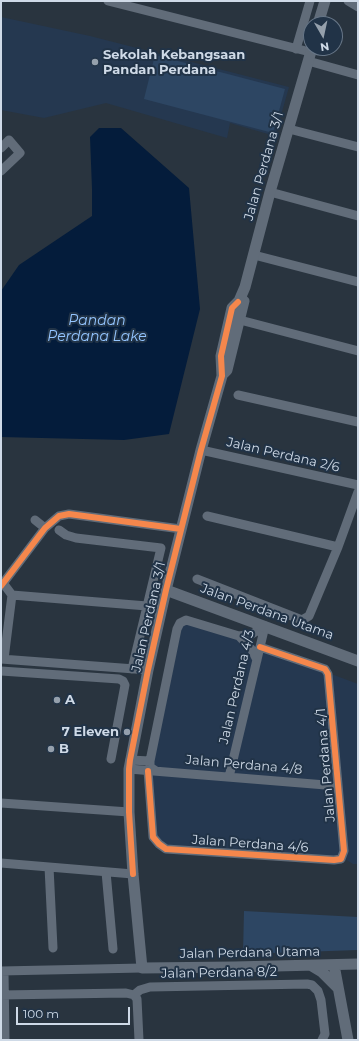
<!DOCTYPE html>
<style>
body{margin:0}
#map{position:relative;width:359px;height:1041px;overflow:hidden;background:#29343f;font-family:Montserrat,sans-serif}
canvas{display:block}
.frame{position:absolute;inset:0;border:2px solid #cfdae7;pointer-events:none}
.north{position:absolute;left:303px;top:16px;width:40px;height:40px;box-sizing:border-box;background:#213347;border:1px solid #677687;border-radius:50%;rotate:171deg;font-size:11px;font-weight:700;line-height:16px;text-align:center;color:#cfdae7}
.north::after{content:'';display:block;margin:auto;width:14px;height:18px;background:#95a0ac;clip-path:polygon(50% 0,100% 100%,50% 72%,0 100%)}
.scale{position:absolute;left:16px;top:1007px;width:114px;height:18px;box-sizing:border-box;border:2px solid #cfdae7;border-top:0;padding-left:5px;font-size:12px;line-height:14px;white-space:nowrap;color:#cfdae7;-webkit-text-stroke:3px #213347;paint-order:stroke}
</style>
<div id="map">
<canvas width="359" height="1041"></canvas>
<div class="frame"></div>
<div class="north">N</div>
<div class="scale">100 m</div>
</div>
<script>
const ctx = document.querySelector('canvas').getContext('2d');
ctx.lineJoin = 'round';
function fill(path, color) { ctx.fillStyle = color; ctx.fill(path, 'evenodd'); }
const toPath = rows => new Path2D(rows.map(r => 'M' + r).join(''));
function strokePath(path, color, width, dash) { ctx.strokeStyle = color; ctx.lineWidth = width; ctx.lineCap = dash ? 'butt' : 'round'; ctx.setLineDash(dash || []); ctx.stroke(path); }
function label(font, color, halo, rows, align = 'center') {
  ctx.font = font + ' Montserrat,sans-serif'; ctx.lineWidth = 4; ctx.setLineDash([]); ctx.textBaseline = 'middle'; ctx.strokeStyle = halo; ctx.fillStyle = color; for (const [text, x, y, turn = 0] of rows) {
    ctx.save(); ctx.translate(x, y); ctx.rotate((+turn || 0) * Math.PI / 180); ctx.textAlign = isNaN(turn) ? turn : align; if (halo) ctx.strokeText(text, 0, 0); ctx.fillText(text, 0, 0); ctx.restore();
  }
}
fill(toPath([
 [1,17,90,36,289,87,275,136,230,123,227,138,106,103,44,118,1,110],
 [186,623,238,639,358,684,358,864,353,864,345,859,167,846,156,836,151,774,182,626]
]), '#253850');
fill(toPath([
 [155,55,285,89,273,133,144,99],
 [244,911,358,917,358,950,243,954]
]), '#2d4663');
fill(toPath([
 [99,128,121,128,189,188,200,309,169,434,124,440,1,437,1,291,19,265,92,216,92,189,90,137]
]), '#041c3b');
strokePath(toPath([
 [108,1,310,52],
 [348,1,358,7],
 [296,49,310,1],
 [308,61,358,75],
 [289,129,358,147],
 [1,148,9,140,20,153,1,171],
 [270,192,358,216],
 [254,255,358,282],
 [240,320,358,351],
 [238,395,358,422],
 [201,450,358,485],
 [207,516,338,547],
 [35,520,45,528],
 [59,530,66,535,76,538,161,548,132,669],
 [197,579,302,620,309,616,338,547,358,492],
 [3,583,12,595,147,606],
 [1,586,45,528,59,516,69,514,181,529],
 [239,636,252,634,265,626],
 [1,659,148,670],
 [4,659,12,595],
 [1,671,119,679,123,681,125,685,111,759],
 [130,760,150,761],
 [129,769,338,786],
 [148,771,153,837,159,844,166,849,334,860,341,859,344,851,328,674,325,669,260,647],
 [156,771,150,767,150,761,177,629,180,623,186,620,239,636,252,650,257,660],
 [229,777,265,626],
 [1,803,129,812],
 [1,863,133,874],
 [49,867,53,948],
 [106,872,113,949],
 [1,971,142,968],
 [4,971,5,1040],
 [1,995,126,993,134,995],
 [134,995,140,990,150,987,307,984,312,985,318,991,321,1000,325,1034,322,1040],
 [134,995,137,999,139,1040]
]), '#616c79', 9);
strokePath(toPath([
 [318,24,325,1],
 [238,302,232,308,221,356,222,376,201,450,166,590,148,670,129,769,129,812,133,874,142,968,234,967,358,964],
 [236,308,245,287,270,192,312,48],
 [223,374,227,370,244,301],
 [166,590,358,661],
 [334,965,348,1040],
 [312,966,322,972,338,988]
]), '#616c79', 11);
strokePath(toPath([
 [1,586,45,528,59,516,69,514,181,529],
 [148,771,153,837,159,844,166,849,334,860,341,859,344,851,328,674,325,669,260,647],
 [133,874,129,812,129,769,130,760,148,670,166,590,201,450,222,376,221,356,232,308,238,302]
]), '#f5874c', 6);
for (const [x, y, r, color] of [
 [95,62,4,"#95a0ac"],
 [57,700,4,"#95a0ac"],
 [127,732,4,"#95a0ac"],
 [51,749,4,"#95a0ac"]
]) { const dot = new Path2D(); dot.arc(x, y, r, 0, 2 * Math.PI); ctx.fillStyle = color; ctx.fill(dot); strokePath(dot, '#213347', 1.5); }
label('bold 13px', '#cfdae7', '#213347', [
 ["Sekolah Kebangsaan",103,55],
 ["Pandan Perdana",103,70],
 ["A",65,700],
 ["7 Eleven",119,732,"right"],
 ["B",59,749]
], 'left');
label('13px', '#cfdae7', '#213347', [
 ["Jalan Perdana 3/1",264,166,-74],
 ["Jalan Perdana 2/6",283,455,13],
 ["Jalan Perdana Utama",267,612,20],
 ["Jalan Perdana 3/1",149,617,-77],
 ["Jalan Perdana 4/3",237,687,-77],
 ["Jalan Perdana 4/8",244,765,5],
 ["Jalan Perdana 4/1",326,765,-95],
 ["Jalan Perdana 4/6",250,844,4],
 ["Jalan Perdana Utama",250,953,-1],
 ["Jalan Perdana 8/2",219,973,-1]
]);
label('italic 14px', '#94c5ff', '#213347', [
 ["Pandan",97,321],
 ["Perdana Lake",97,337]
]);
</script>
